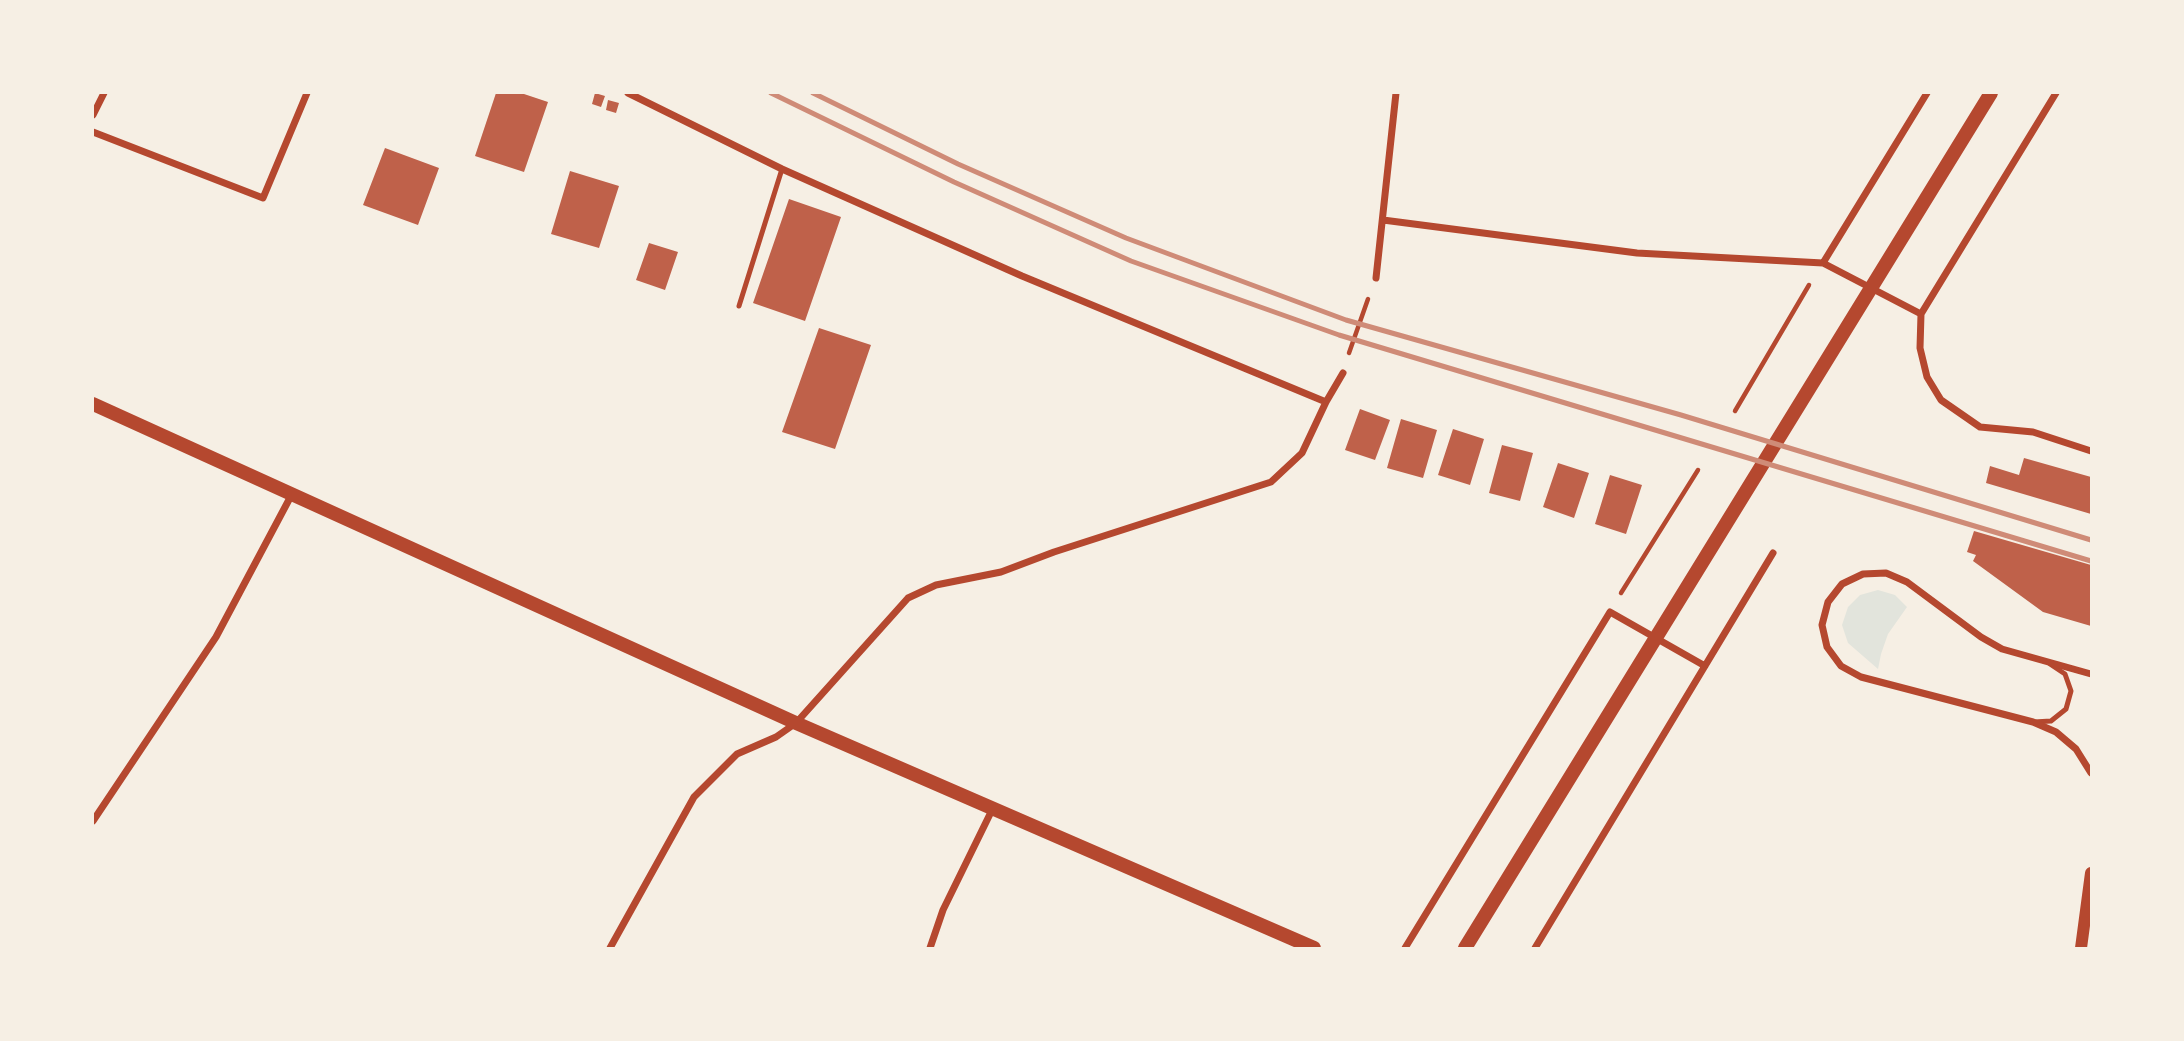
<!DOCTYPE html>
<style>
body{margin:0}
#map{position:relative;width:2184px;height:1041px;overflow:hidden;background:#f6efe4;font-family:"Nunito Sans",sans-serif}
canvas{display:block}
.frame{position:absolute;inset:0;border:94px solid #f6efe4;pointer-events:none}
</style>
<div id="map">
<canvas width="2184" height="1041"></canvas>
<div class="frame"></div>
</div>
<script>
const ctx = document.querySelector('canvas').getContext('2d');
ctx.lineJoin = 'round';
function fill(path, color) { ctx.fillStyle = color; ctx.fill(path, 'evenodd'); }
const toPath = rows => new Path2D(rows.map(r => 'M' + r).join(''));
function strokePath(path, color, width, dash) { ctx.strokeStyle = color; ctx.lineWidth = width; ctx.lineCap = dash ? 'butt' : 'round'; ctx.setLineDash(dash || []); ctx.stroke(path); }
fill(toPath([
 [1878,590,1895,595,1907,607,1888,634,1881,654,1878,669,1848,643,1842,625,1848,607,1860,595]
]), '#e2e4dc');
fill(toPath([
 [496,93,521,93,548,102,524,172,475,156],
 [595,93,605,96,601,107,592,104],
 [608,100,619,103,616,113,606,110],
 [385,148,439,168,418,225,363,205],
 [570,171,619,186,599,248,551,234],
 [789,199,841,217,805,321,753,303],
 [649,243,678,252,665,290,636,280],
 [819,328,871,345,835,449,782,432],
 [1360,409,1390,420,1375,460,1345,450],
 [1401,419,1437,430,1423,478,1387,468],
 [1453,429,1484,439,1470,485,1438,475],
 [1502,445,1533,453,1520,501,1489,493],
 [2024,458,2091,477,2091,514,1986,483,1990,466,2019,475],
 [1558,463,1589,473,1574,518,1543,507],
 [1610,475,1642,485,1626,534,1595,524],
 [1974,531,2091,565,2091,626,2043,612,1973,561,1976,555,1967,552]
]), '#bf614a');
strokePath(toPath([
 [1349,353,1368,299],
 [1735,411,1809,285],
 [1621,593,1698,470]
]), '#b5482f', 4.5);
strokePath(toPath([
 [739,306,782,169],
 [2034,722,2051,721,2066,709,2071,691,2065,674,2050,664]
]), '#b5482f', 5);
strokePath(toPath([
 [628,93,782,169,1022,276,1326,402],
 [2056,93,1921,314,1920,348,1927,377,1941,400,1980,427,2033,432,2091,451],
 [93,115,104,93],
 [93,132,263,198,307,93],
 [1383,220,1637,253,1823,263],
 [1376,278,1396,93],
 [1921,314,1823,263,1927,93],
 [2091,674,2002,649,1981,637,1907,582,1886,573,1863,574,1842,584,1828,602,1822,625,1827,647,1841,666,1861,677,2033,722,2056,732,2076,749,2091,773],
 [93,821,216,637,292,494],
 [610,948,694,797,737,754,776,737,796,723,908,598,936,585,1001,572,1054,552,1271,482,1302,453,1326,402,1343,373],
 [930,948,943,910,992,810],
 [1405,948,1610,612,1705,666],
 [1535,948,1773,553]
]), '#b5482f', 7);
strokePath(toPath([
 [2081,948,2091,873]
]), '#b5482f', 12);
strokePath(toPath([
 [93,404,796,723,1314,948],
 [1465,948,1991,93]
]), '#b5482f', 14);
strokePath(toPath([
 [771,93,954,182,1131,261,1339,335,2091,561],
 [813,93,958,164,1126,238,1346,320,1681,415,2091,540]
]), '#cf8b77', 5);
</script>
